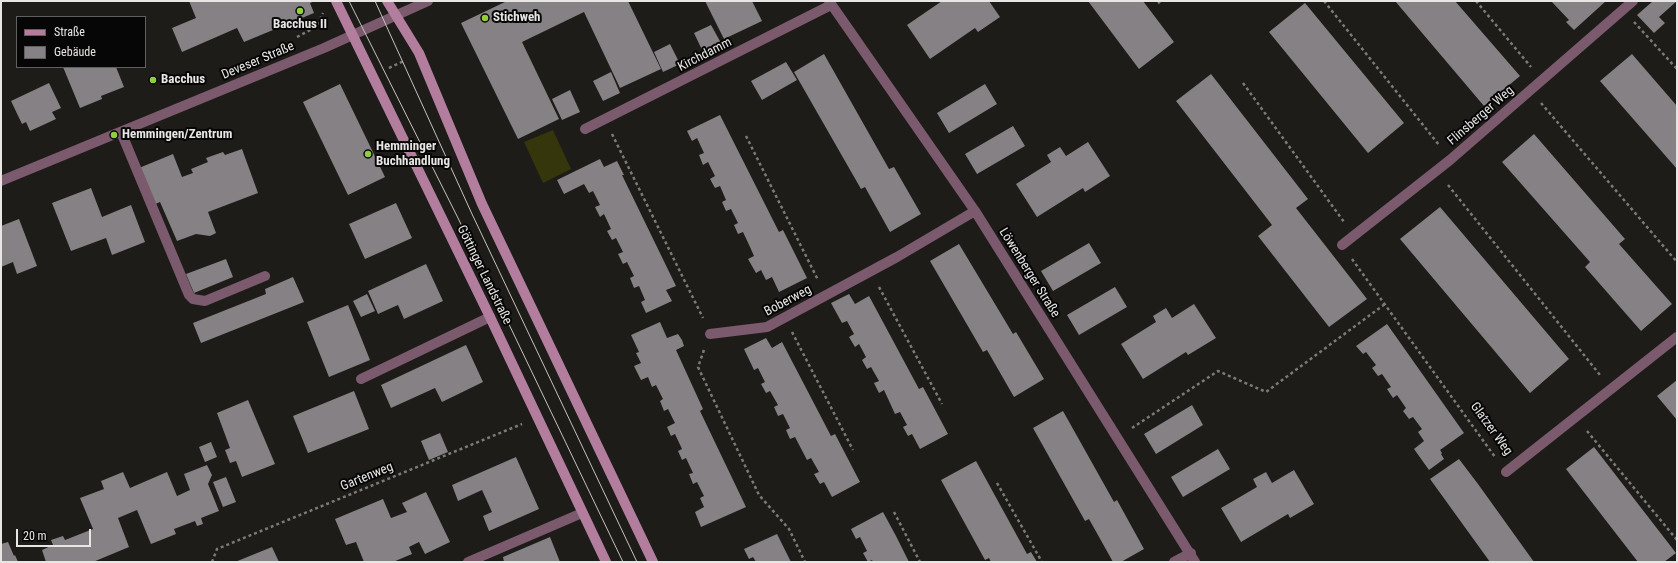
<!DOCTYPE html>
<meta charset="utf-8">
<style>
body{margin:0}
#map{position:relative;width:1678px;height:563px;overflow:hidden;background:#1e1c19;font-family:"Roboto Condensed",sans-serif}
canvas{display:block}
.frame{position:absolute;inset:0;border:2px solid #e7e6e4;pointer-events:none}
.legend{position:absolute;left:16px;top:16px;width:130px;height:52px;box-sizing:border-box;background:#070606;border:1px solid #61605f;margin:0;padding:5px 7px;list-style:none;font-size:12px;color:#e7e6e4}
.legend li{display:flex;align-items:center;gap:8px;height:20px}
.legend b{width:20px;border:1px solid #61605f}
.scale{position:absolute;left:16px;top:529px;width:75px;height:18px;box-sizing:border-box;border:2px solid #e7e6e4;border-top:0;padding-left:5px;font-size:12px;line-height:14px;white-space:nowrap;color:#e7e6e4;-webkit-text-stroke:3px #070606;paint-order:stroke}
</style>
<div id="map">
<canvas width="1678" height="563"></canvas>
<div class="frame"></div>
<ul class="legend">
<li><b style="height:5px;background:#b37e9e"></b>Straße</li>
<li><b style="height:11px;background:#858184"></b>Gebäude</li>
</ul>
<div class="scale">20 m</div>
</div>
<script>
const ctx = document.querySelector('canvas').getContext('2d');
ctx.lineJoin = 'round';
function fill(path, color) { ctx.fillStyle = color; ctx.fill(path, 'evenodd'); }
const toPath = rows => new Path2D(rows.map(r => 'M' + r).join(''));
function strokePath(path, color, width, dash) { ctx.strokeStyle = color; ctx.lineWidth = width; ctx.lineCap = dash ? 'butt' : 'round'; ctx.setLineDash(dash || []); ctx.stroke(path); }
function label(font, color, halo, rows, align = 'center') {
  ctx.font = font + ' "Roboto Condensed",sans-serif'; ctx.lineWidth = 4; ctx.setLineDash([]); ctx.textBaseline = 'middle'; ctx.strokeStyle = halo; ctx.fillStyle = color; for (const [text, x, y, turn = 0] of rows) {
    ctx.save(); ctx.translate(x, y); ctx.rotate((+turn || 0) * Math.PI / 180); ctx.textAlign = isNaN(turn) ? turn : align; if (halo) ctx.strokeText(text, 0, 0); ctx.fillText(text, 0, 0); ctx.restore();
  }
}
fill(toPath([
 [553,130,571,169,543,183,524,142]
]), '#36360c');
fill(toPath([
 [189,1,315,1,310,3,314,13,244,42,237,28,182,52,172,28,196,18],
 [507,1,628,1,661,69,620,88,584,12,522,42,559,119,518,139,461,23],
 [705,1,752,1,762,21,724,39],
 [942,1,989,1,1000,17,978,32,975,28,930,59,907,25],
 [1088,1,1143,1,1174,42,1139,69],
 [1395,1,1455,1,1520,76,1484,106],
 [1551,1,1606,1,1574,30,1566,22,1569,20],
 [1653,1,1677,1,1659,17,1665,23,1654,33,1637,15],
 [1305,3,1404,123,1368,153,1269,32],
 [711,25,721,43,703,52,694,33],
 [670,44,680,64,663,72,654,52],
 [824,54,889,169,894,167,921,214,890,232,865,187,861,189,794,72],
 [1632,54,1677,106,1677,169,1600,81],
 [786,62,797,80,762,100,751,81],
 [63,67,116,67,124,87,101,96,102,99,80,108],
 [611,72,620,93,603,101,593,81],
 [1211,74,1308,199,1296,208,1367,299,1329,327,1258,236,1272,225,1176,101],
 [49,83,61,108,52,112,56,119,30,131,26,122,22,124,11,101],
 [340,84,385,177,348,195,303,102],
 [985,84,997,104,949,133,937,113],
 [570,90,580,112,562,120,552,99],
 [720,115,779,232,783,230,807,278,779,292,772,277,766,280,761,270,756,273,748,259,754,256,750,247,743,232,738,234,734,225,738,223,731,209,726,211,722,202,726,200,720,186,715,188,710,179,715,176,708,162,703,165,699,155,704,153,697,138,692,141,687,131],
 [1013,126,1025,146,977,174,965,154],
 [1534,134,1625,239,1619,244,1672,304,1641,331,1585,267,1590,262,1502,162],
 [1088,142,1110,176,1085,192,1083,188,1037,217,1016,184,1051,162,1047,155,1060,147,1066,156],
 [242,149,258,193,208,212,216,233,210,236,196,234,177,241,160,202,153,205,139,168,173,154,182,177,193,173,191,169,208,162,206,158,223,152,225,155],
 [600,159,604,167,617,161,624,175,622,175,676,286,666,290,672,301,646,313,641,302,645,300,639,286,634,288,630,278,634,276,627,262,623,264,618,254,623,252,616,238,612,240,607,231,611,229,604,214,600,217,595,207,600,205,593,191,589,193,584,184,564,194,557,180],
 [91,188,102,217,131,205,145,242,112,255,106,238,71,251,52,203],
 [396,203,412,238,365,259,349,224],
 [1440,207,1569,359,1530,393,1400,239],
 [19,219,37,266,17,274,13,262,1,267,1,226],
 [1089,243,1101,263,1053,291,1041,271],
 [959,244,1013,334,1016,332,1044,379,1014,397,987,350,983,352,930,261],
 [226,259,233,277,194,293,186,274],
 [426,264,443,301,404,319,398,305,378,314,368,291],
 [293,277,304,302,201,343,193,323,266,294,265,289],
 [1115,287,1127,307,1079,335,1067,315],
 [367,294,375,311,361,317,353,301],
 [849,294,855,304,869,296,919,389,923,387,948,434,920,449,912,434,908,436,903,427,907,425,900,412,895,414,884,390,879,393,874,383,879,381,871,367,867,369,862,360,866,357,859,344,855,347,849,337,854,334,847,321,842,323,831,303],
 [1194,304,1216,338,1188,355,1186,352,1143,379,1121,344,1156,322,1153,316,1166,308,1172,318],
 [348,305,370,360,329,377,307,322],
 [660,322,667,338,678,334,682,340,684,346,676,350,703,409,700,411,746,507,701,527,695,512,704,507,700,498,704,496,697,482,693,484,689,474,693,473,686,458,682,460,678,451,682,449,675,434,671,436,667,427,675,423,668,409,664,411,660,401,663,399,656,385,652,387,648,377,641,380,634,366,641,363,636,353,639,352,631,335],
 [1387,324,1464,433,1440,450,1442,453,1441,454,1444,459,1429,470,1414,449,1424,441,1418,432,1422,429,1413,417,1409,419,1403,411,1406,408,1397,395,1393,398,1387,389,1391,387,1382,374,1378,376,1372,368,1376,365,1366,352,1363,354,1356,346],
 [766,338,772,348,782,342,831,436,835,434,860,482,832,497,824,482,820,484,814,474,819,472,811,458,807,460,795,437,790,439,786,430,790,428,783,414,778,416,774,407,778,405,770,391,766,393,761,384,765,382,758,368,754,370,744,349],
 [466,345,483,382,442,402,435,388,391,408,381,385],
 [1677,380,1677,420,1657,396],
 [354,391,369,429,308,453,293,416],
 [248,400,275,464,242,477,236,461,230,463,225,450,230,448,217,413],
 [1192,405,1203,425,1156,454,1144,434],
 [1063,411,1114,502,1117,500,1144,549,1121,562,1113,562,1089,519,1085,521,1033,428],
 [440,433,448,452,429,460,421,441],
 [211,442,217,457,205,462,199,447],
 [1594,447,1676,553,1664,562,1638,562,1566,469],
 [1218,449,1230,469,1183,497,1171,477],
 [516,457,539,509,489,531,483,516,492,512,482,490,458,501,452,485],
 [1459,459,1478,484,1534,562,1490,562,1430,479],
 [976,461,1027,554,1031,552,1037,562,991,562,989,558,985,560,941,480],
 [207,465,212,475,208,484,219,511,201,518,203,524,197,526,195,521,174,529,176,534,151,544,137,510,118,518,129,547,93,562,46,562,42,550,53,545,51,540,63,536,65,540,93,529,80,498,104,489,101,481,123,472,130,488,167,472,177,496,190,490,184,474],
 [1294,470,1314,504,1290,518,1288,514,1241,542,1221,508,1257,487,1253,479,1266,472,1272,483],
 [226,477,236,502,223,507,213,482],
 [426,492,450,542,425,554,419,542,409,547,412,554,393,562,364,562,356,542,346,545,335,519,383,499,391,518,407,512,402,503],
 [883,512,896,536,909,562,873,562,872,560,868,562,863,553,867,551,860,537,856,539,851,529],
 [777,534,791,562,756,562,753,557,749,559,744,549],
 [550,537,560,562,504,562,503,557],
 [8,542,14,556,15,555,18,562,1,562,1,544],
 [272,547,279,562,235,562]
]), '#858184');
strokePath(toPath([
 [1158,1,1161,5],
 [1324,1,1439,145],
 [1476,1,1531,67],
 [1634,22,1677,69],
 [297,37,316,27,323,13],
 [389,68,404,61],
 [1243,83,1344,222],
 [1541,103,1677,262],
 [612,134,703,318],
 [746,136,818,280],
 [1448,185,1600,375],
 [1352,259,1495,457],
 [879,287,942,404],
 [792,332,853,450],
 [704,350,698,367,759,495,789,529,805,562],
 [1132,428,1218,371,1266,392,1385,304],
 [1587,431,1677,540],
 [997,483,1042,562],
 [894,512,920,562],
 [212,562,217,549,522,424]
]), '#7c7a78', 2.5, [3, 3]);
strokePath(toPath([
 [121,132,189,295,193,299,205,301,265,276],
 [361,379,490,317],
 [468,562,582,513]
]), '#7c5a6e', 10);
strokePath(toPath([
 [829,1,975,211,1195,562],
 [585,129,831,5],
 [1,181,324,48,428,1],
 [1342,245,1450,160,1633,1],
 [710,334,767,327,897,257,975,211],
 [1506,472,1677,337],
 [1174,562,1191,553]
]), '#7c5a6e', 10);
strokePath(toPath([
 [336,1,490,317,606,562],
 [387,1,419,53,482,204,653,562]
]), '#b37e9e', 10);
strokePath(toPath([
 [349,1,458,218,623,562],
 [375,1,472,214,637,562]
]), '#c4c3c1', 1);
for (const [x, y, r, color] of [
 [300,11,4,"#90cd40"],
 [485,18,4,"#90cd40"],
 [153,80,4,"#90cd40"],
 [114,135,4,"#90cd40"],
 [368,154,4,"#90cd40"]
]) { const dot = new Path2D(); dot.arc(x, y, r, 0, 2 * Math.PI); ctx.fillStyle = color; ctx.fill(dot); strokePath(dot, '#070606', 1.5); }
label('bold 13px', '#e7e6e4', '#070606', [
 ["Stichweh",493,18],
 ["Bacchus II",300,25,"center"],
 ["Bacchus",161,80],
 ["Hemmingen/Zentrum",122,135],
 ["Hemminger",376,147],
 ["Buchhandlung",376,162]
], 'left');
label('13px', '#e7e6e4', '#070606', [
 ["Kirchdamm",705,55,-27],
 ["Deveser Straße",258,61,-23],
 ["Flinsberger Weg",1481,116,-41],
 ["Löwenberger Straße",1029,273,58],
 ["Göttinger Landstraße",484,275,64],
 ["Boberweg",788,301,-28],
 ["Glatzer Weg",1491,429,54],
 ["Gartenweg",367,477,-22]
]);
</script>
